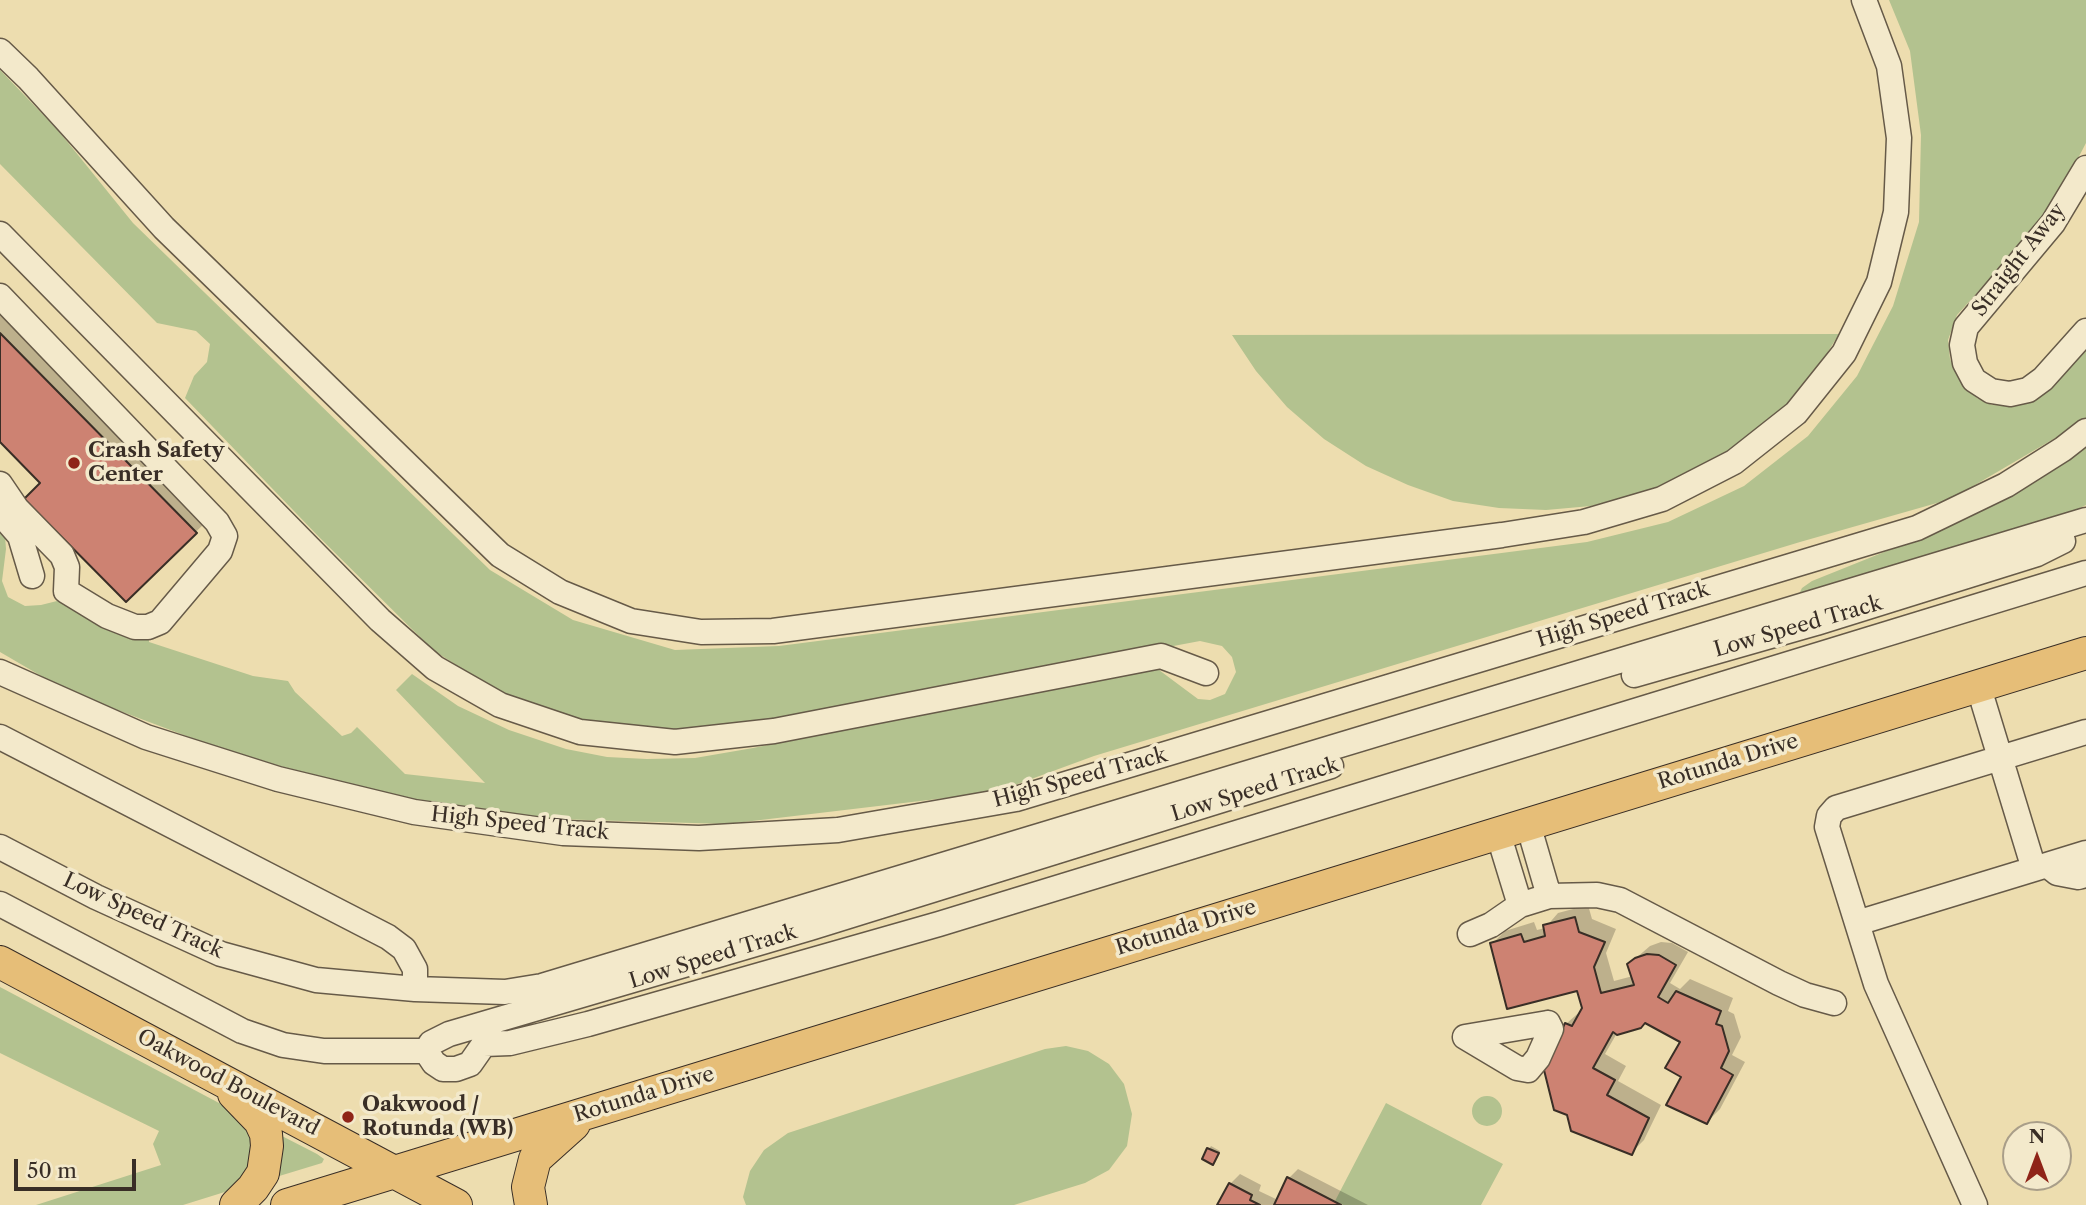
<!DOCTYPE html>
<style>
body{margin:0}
#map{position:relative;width:2086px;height:1205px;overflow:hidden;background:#edddaf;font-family:"Libre Caslon Text",serif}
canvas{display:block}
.north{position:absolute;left:2002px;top:1121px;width:70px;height:70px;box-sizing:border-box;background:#f3e9cb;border:2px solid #a99e89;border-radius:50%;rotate:0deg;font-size:19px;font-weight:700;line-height:28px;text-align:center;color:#392e26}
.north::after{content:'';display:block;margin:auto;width:24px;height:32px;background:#8f2418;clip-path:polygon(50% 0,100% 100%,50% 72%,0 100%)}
.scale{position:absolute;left:14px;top:1159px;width:122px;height:32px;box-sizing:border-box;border:4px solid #392e26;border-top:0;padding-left:9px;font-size:21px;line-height:24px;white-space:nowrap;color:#392e26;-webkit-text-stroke:5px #f3e9cb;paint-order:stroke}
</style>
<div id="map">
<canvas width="2086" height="1205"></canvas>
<div class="north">N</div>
<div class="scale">50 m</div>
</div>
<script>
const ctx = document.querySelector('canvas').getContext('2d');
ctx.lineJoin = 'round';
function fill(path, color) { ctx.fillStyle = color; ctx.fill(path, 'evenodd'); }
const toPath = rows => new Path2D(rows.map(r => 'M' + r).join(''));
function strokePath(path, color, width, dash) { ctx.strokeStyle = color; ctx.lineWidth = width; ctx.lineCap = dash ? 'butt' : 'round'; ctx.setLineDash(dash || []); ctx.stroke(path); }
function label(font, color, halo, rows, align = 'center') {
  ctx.font = font + ' "Libre Caslon Text",serif'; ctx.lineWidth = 7; ctx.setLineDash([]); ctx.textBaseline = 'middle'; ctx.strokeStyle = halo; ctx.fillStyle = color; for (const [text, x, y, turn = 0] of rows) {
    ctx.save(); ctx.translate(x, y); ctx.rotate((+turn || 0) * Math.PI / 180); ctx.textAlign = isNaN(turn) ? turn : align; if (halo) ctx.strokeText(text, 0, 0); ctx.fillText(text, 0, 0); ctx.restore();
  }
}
fill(toPath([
 [1889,0,2086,0,2086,143,2064,185,2026,239,1957,315,1948,340,1950,359,1960,380,1977,398,1992,405,2018,406,2043,394,2086,348,2086,420,1951,499,1800,542,1094,756,996,792,727,824,553,819,415,801,234,754,67,691,0,652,0,532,5,536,6,549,2,581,8,597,25,606,41,605,61,600,149,637,149,642,253,676,288,681,295,692,342,736,351,733,357,727,405,774,485,783,396,690,412,674,458,706,509,730,566,749,607,757,647,759,695,758,753,748,1150,668,1159,670,1198,699,1210,700,1225,694,1236,672,1232,657,1222,646,1200,641,865,704,684,733,624,729,551,712,493,689,433,650,320,538,185,398,194,376,207,362,210,344,196,331,157,323,0,164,0,70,57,129,133,223,490,570,573,620,675,650,779,646,1587,542,1668,522,1744,486,1808,436,1857,376,1893,306,1919,222,1921,135,1910,51],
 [1839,334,1816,371,1788,405,1717,460,1678,480,1636,495,1591,506,1546,510,1499,508,1453,501,1408,485,1366,466,1324,439,1287,407,1256,371,1232,335],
 [2086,448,2086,505,2057,519,1798,596,1802,588,1812,581,1949,526,2014,494],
 [0,987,236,1112,259,1146,244,1186,183,1205,36,1205,161,1165,153,1144,159,1131,0,1053],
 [1066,1046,1088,1051,1109,1064,1124,1084,1132,1114,1127,1146,1109,1170,1085,1183,1014,1205,746,1205,743,1197,750,1171,764,1150,788,1133,1045,1049],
 '1472 1111a15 15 0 1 1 30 0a15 15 0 1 1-30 0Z',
 [1386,1103,1503,1164,1481,1205,1343,1205,1335,1201],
 [280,1135,317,1154,324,1159,322,1163,276,1177]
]), '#b3c28f');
fill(toPath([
 [0,314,205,523,126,599,43,483,0,440],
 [1588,905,1592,919,1616,929,1606,953,1614,981,1633,976,1629,964,1650,946,1661,942,1672,943,1688,952,1670,983,1680,989,1690,979,1733,998,1728,1011,1734,1014,1741,1037,1732,1055,1745,1062,1720,1109,1707,1122,1683,1076,1682,1042,1645,1021,1617,1033,1605,1054,1626,1066,1618,1081,1661,1105,1644,1140,1631,1153,1566,1024,1584,1008,1578,989,1492,944,1505,931,1534,922,1537,930,1545,928,1558,913],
 [1211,1146,1220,1151,1213,1163,1209,1149],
 [1298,1169,1368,1205,1219,1205,1230,1184,1240,1174,1261,1185,1259,1191,1278,1200,1289,1178]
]), '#0003');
const building = toPath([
 [0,333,197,533,126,602,24,499,40,483,0,442,0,333],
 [1575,917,1579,932,1605,942,1594,967,1601,993,1634,985,1627,964,1635,958,1647,954,1659,955,1676,965,1658,997,1668,1003,1676,991,1721,1011,1716,1024,1722,1026,1729,1051,1721,1068,1733,1075,1707,1124,1666,1105,1681,1077,1665,1068,1680,1042,1645,1023,1641,1028,1617,1035,1613,1032,1593,1068,1615,1080,1607,1095,1649,1118,1632,1155,1571,1131,1567,1115,1554,1110,1544,1070,1565,1023,1572,1026,1582,1008,1577,991,1507,1009,1490,943,1521,934,1524,942,1545,936,1543,925,1575,917],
 [1207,1148,1219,1153,1213,1165,1202,1159,1207,1148],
 [1287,1177,1341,1205,1274,1205,1287,1177],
 [1229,1183,1252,1195,1250,1200,1260,1205,1217,1205,1229,1183]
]);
fill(building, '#cd8272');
strokePath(building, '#392e26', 2);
const minor = toPath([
 [0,51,28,78,164,228,500,555,560,592,631,621,701,632,773,631,1502,535,1584,522,1662,499,1734,462,1796,413,1844,353,1879,282,1896,212,1899,138,1889,66,1864,0],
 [2086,168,2053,223,1966,327,1962,345,1965,363,1974,380,1991,391,2010,394,2028,390,2043,379,2086,331],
 [0,234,380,620,435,668,500,705,580,732,675,742,774,731,1161,656,1206,673],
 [0,296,217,522,225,536,220,551,160,622,148,627,135,627,107,616,66,591,67,567,62,555,17,509,0,484],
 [0,513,20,536,32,576],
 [0,672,146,737,278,779,414,812,563,833,699,838,838,830,1016,799,1917,528,2006,485,2063,449,2086,431],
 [1634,675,1816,623,2037,554,2063,541],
 [1978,685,2034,869,2086,853],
 [0,737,388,937,404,949,415,969,415,989],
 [1528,824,1549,896],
 [1498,833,1520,905],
 [0,847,96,897,221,954,316,980,415,989,505,992,542,986,2086,520],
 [2047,865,2057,873,2078,877,2086,875],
 [0,904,242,1031,283,1045,324,1051,426,1051,434,1063,443,1069,456,1069,470,1064,484,1044,510,1043,588,1024,939,924,2086,573],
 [1857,923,2034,869],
 [1470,934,1491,925,1520,905,1549,896,1597,895,1620,900,1779,983,1805,995,1834,1003],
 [1548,1023,1551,1029,1538,1058,1528,1070,1517,1068,1465,1037,1548,1023],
 [426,1051,431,1043,449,1034,810,928,1331,766],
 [1975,1205,1876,984,1827,827,1829,816,1836,808,2086,732]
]);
const major = toPath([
 [0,962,456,1205],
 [234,1094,260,1121,266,1134,267,1146,263,1173,253,1188,236,1205],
 [287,1205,2086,653],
 [531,1205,528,1187,535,1159,574,1124]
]);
strokePath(minor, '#665a48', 27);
strokePath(major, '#392e26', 34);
strokePath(minor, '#f3e9cb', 24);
strokePath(major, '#e6be78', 32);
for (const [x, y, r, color] of [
 [74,463,7,"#8f2418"],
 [348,1117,7,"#8f2418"]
]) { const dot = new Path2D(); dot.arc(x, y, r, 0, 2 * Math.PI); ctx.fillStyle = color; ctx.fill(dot); strokePath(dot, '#f3e9cb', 2.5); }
label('21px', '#392e26', '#f3e9cb', [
 ["Straight Away",2019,260,-52],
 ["High Speed Track",1623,615,-17],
 ["Low Speed Track",1798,627,-16],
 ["Rotunda Drive",1728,762,-17],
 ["High Speed Track",1080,778,-15],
 ["Low Speed Track",1255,790,-17],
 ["High Speed Track",520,824,6],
 ["Low Speed Track",143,916,25],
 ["Rotunda Drive",1186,928,-17],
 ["Low Speed Track",713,957,-17],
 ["Oakwood Boulevard",228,1083,28],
 ["Rotunda Drive",644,1095,-17]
]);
label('bold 21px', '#392e26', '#f3e9cb', [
 ["Crash Safety",88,451],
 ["Center",88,475],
 ["Oakwood /",362,1105],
 ["Rotunda (WB)",362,1129]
], 'left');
</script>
